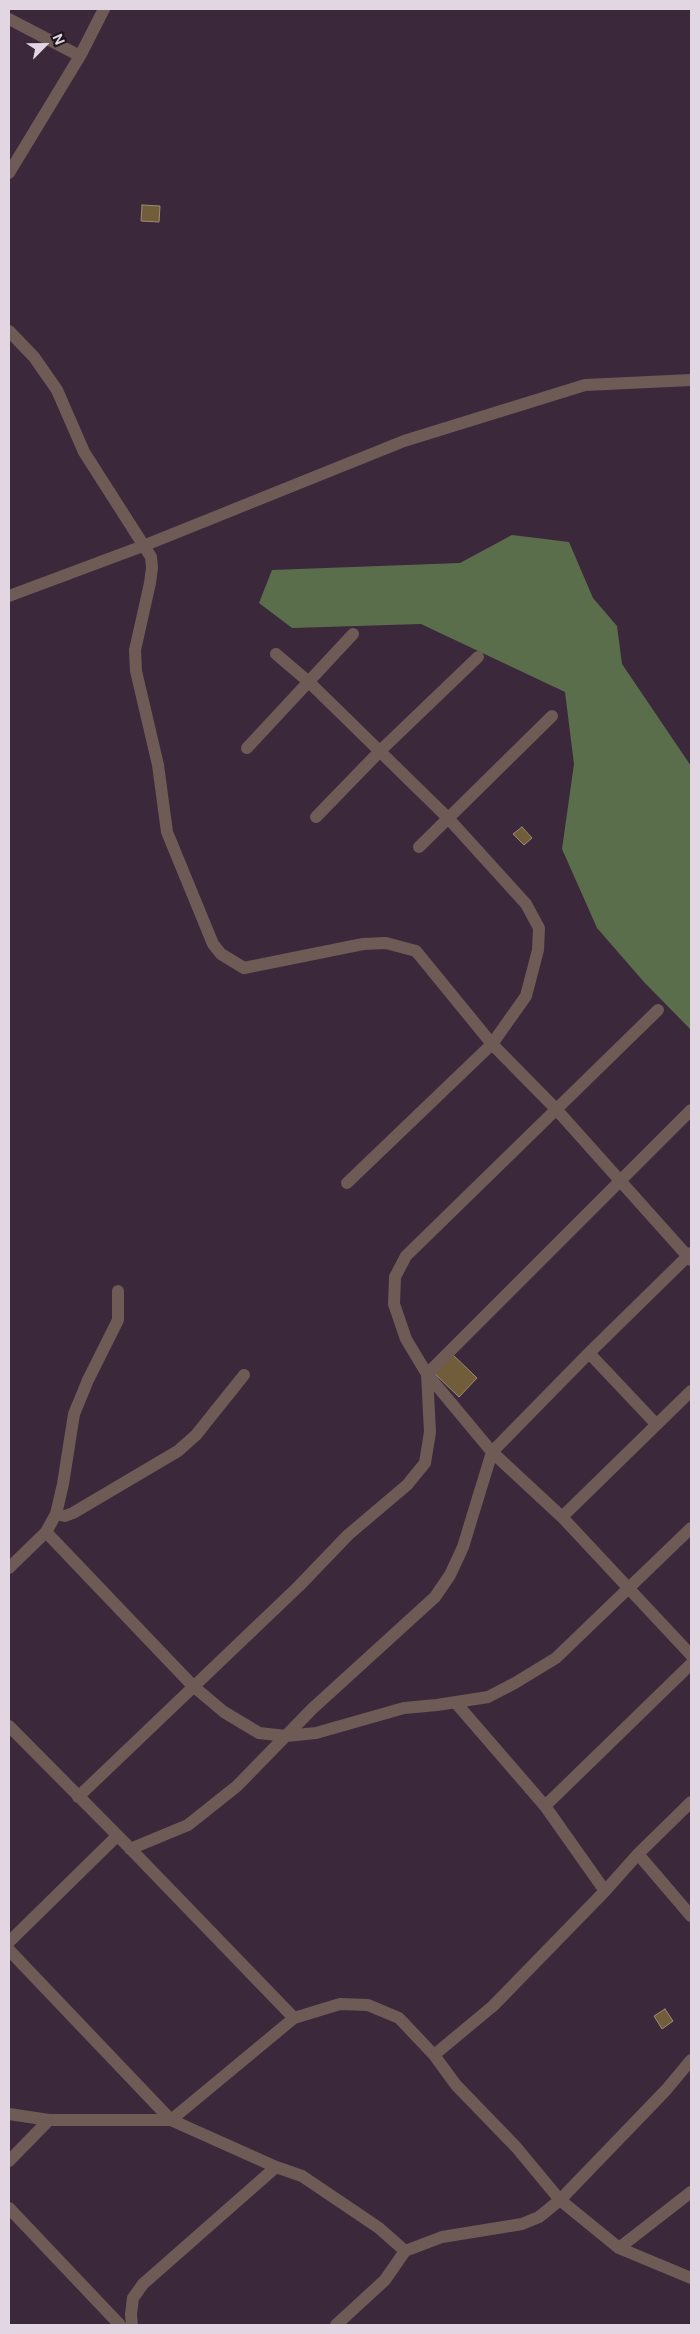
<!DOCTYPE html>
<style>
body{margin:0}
#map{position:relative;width:700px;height:2334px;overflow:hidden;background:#3b283b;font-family:"DM Sans",sans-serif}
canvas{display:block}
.frame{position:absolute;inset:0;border:10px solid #e2d6e2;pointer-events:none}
.north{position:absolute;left:20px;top:20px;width:50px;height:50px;-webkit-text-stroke:4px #1d141d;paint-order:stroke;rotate:67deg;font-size:14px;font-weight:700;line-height:20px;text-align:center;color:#e2d6e2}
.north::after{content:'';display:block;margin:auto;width:18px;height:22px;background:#e2d6e2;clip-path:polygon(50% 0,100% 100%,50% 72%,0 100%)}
</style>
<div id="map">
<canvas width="700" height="2334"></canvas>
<div class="frame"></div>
<div class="north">N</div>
</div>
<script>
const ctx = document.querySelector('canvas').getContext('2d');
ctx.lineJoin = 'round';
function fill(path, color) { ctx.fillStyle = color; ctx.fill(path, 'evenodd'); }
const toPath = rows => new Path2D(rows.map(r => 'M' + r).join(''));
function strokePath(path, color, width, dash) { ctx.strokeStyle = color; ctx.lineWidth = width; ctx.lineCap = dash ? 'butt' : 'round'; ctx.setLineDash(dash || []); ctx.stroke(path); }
fill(toPath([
 [512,535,569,542,593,598,617,626,622,664,691,766,691,1030,644,982,597,928,562,849,574,764,565,692,421,624,292,628,259,603,272,570,460,563]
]), '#5b6e4c');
const building = toPath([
 [142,205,160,206,159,222,141,221,142,205],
 [522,827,532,838,524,845,513,834,522,827],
 [451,1353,477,1378,459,1397,433,1372,451,1353],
 [665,2009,673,2021,662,2029,654,2016,665,2009]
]);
fill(building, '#725d3a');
strokePath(building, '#9d8d73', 1);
strokePath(toPath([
 [9,19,80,56],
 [9,173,80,56,104,9],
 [9,331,34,357,57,390,84,452,151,557,152,568,150,583,135,650,136,671,158,765,167,832,213,944,221,954,244,968,363,944,386,943,416,951,492,1044,556,1109,691,1260],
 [9,596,143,546,404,441,585,385,691,380],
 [276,654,310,683,448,818,526,904,539,928,538,950,526,996,492,1044,347,1183],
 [247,748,353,634],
 [316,817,380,751,478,657],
 [419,847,552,716],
 [589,1353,656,1424],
 [691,1391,562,1517,691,1655],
 [56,1514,65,1516,73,1513,178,1451,196,1435,244,1375],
 [562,1517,492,1452,427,1374,406,1339,394,1304,395,1277,406,1256,658,1010],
 [46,1532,193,1686,224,1712,259,1733,286,1736,316,1733,404,1708,437,1705,488,1697,515,1683,556,1658,691,1528],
 [9,1568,46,1532,56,1514,63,1484,74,1414,88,1380,118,1320,118,1291],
 [456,1703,545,1806,605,1891],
 [9,1726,122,1840,294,2018,340,2004,368,2005,399,2018,434,2055,493,2006,605,1891,638,1854,691,1802],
 [78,1797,299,1586,348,1535,407,1485,425,1463,430,1432,427,1374,691,1110],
 [545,1806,691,1664],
 [130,1849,188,1825,237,1786,312,1709,435,1597,450,1575,463,1547,492,1452,589,1353,691,1253],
 [638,1854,691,1916],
 [9,1942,117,1836],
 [9,1950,171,2120,294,2018],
 [434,2055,456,2085,516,2147,560,2200,619,2248,691,2278],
 [9,2114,49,2120,171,2120,276,2167,302,2176,379,2228,405,2251],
 [9,2161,49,2120],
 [9,2208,120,2325],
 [619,2248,691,2192],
 [132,2325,131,2314,133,2298,143,2284,276,2167],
 [336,2325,385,2280,405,2251,442,2237,522,2224,539,2217,560,2200,666,2090,691,2060]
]), '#6e5b56', 12);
</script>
